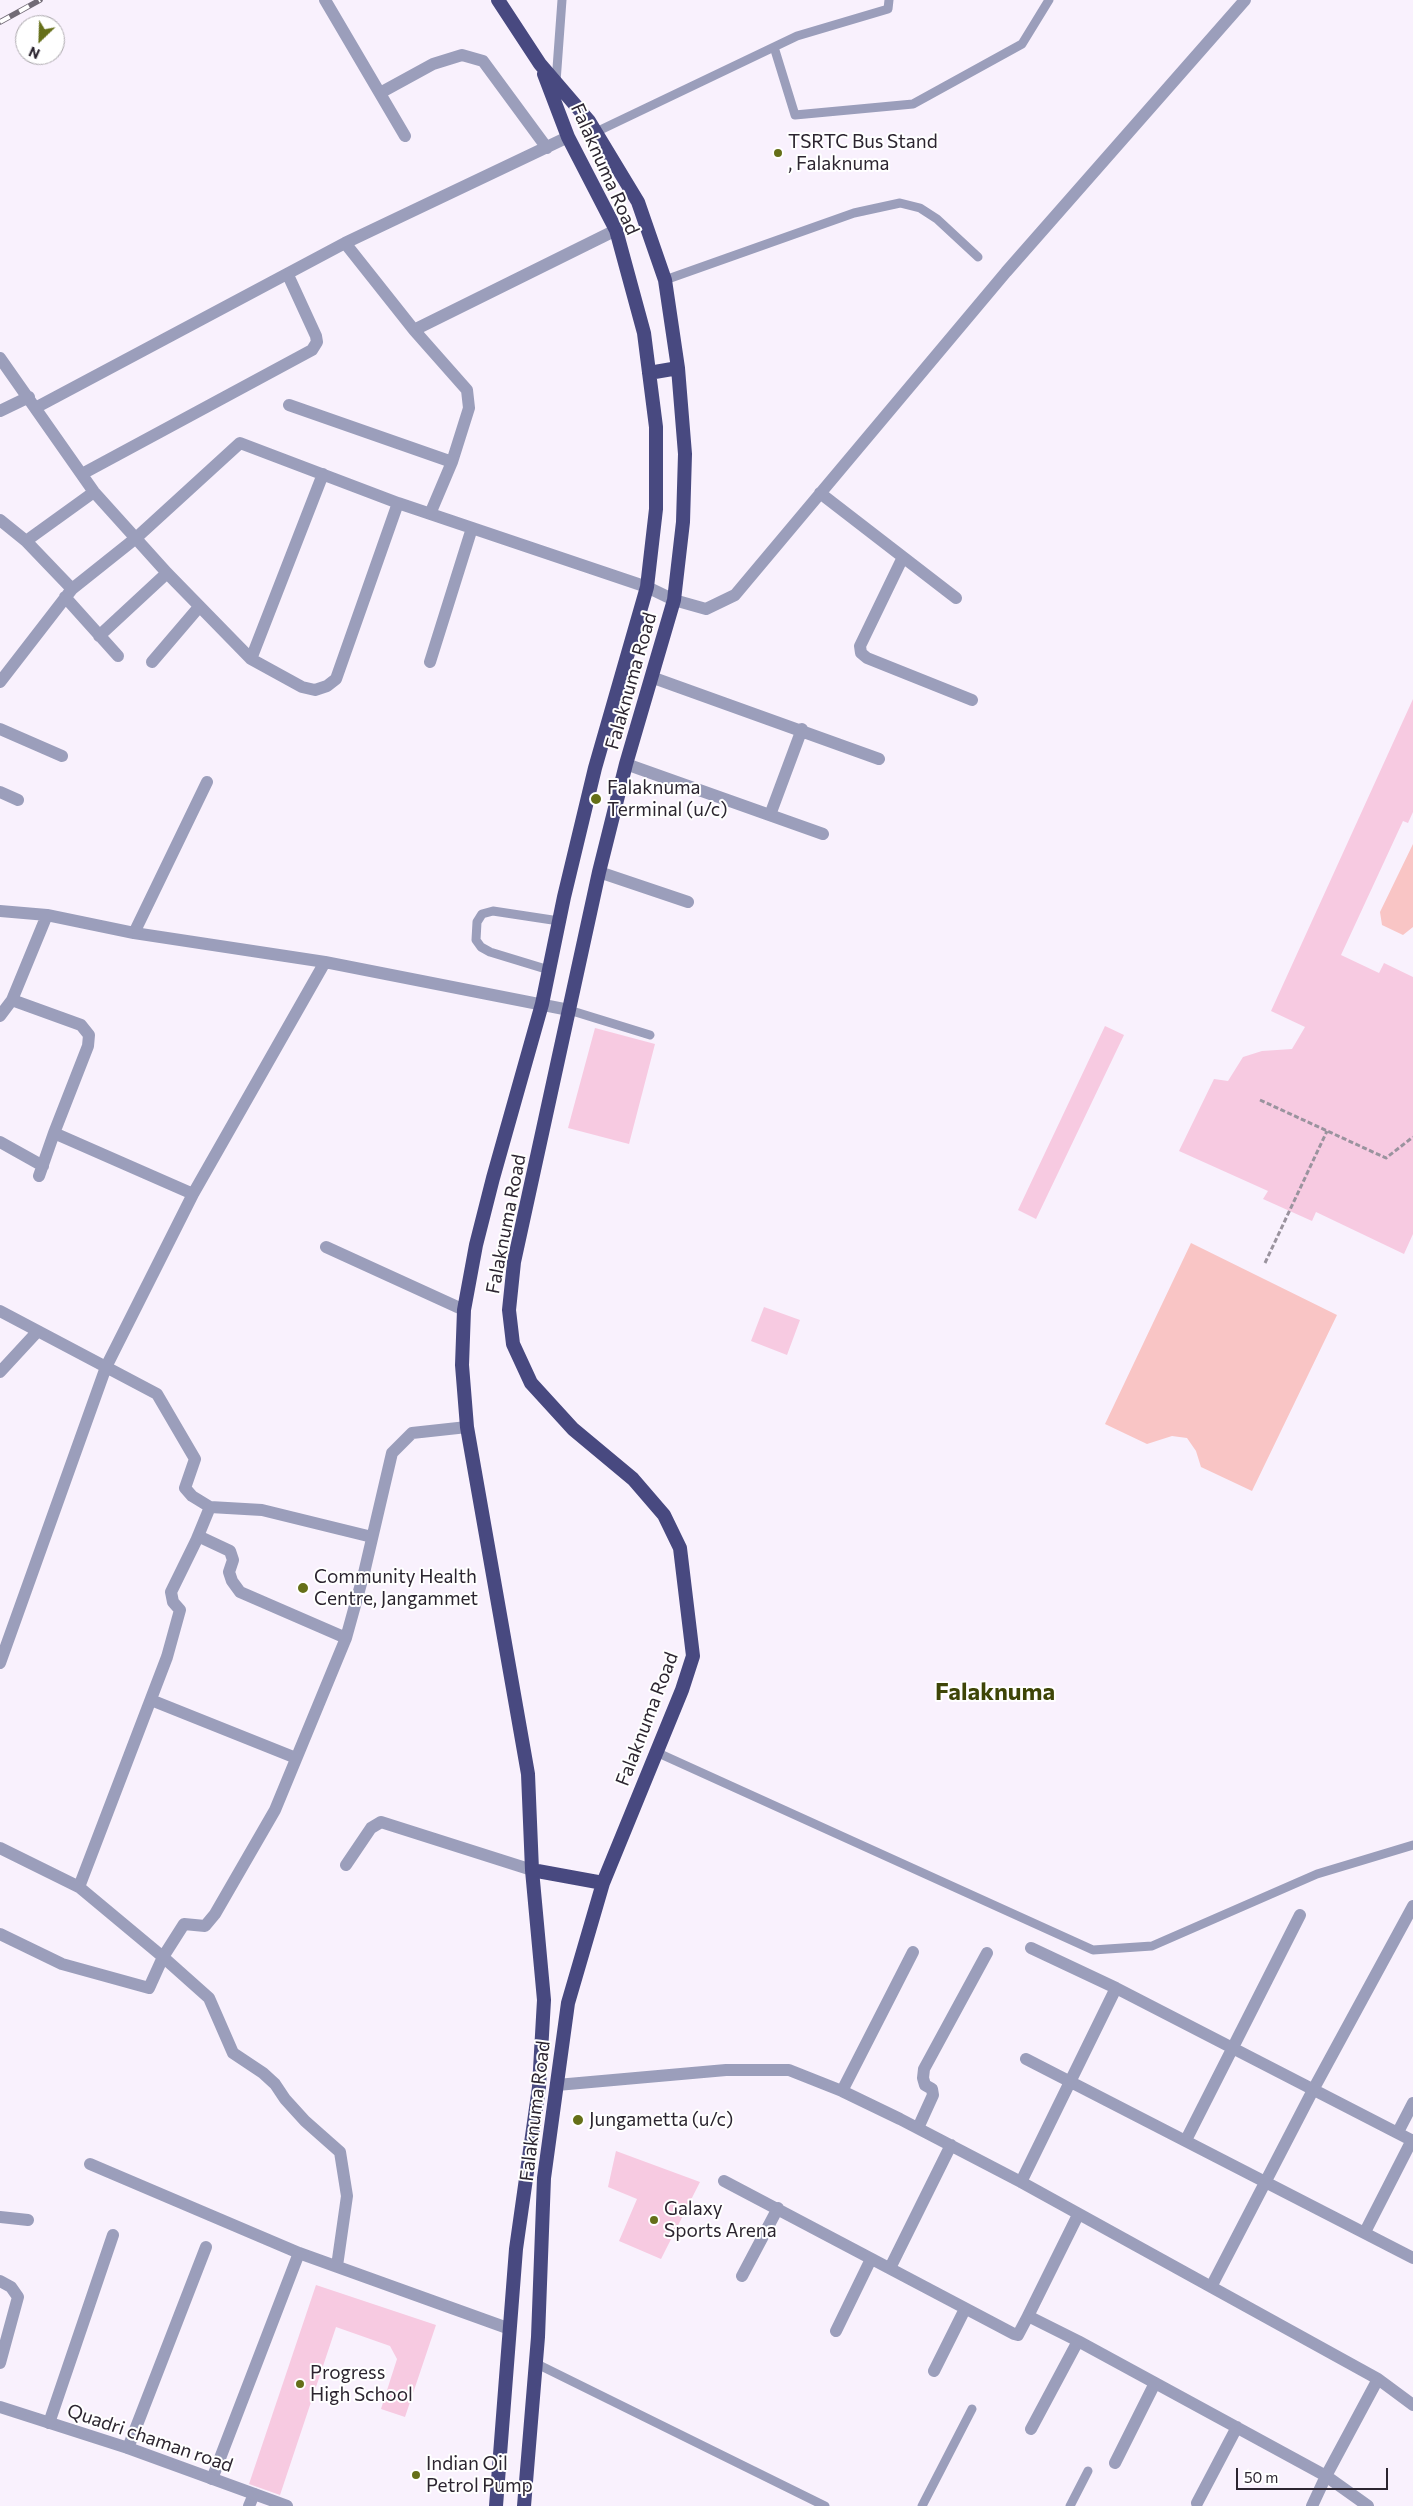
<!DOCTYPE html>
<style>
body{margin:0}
#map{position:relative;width:1413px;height:2506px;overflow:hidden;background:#f9f1fd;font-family:Commissioner,sans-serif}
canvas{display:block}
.north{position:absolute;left:15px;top:15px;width:50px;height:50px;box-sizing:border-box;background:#fff;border:1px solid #aba8ac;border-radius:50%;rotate:204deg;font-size:14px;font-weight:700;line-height:20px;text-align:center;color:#2c2530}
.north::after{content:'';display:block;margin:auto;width:18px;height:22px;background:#656f18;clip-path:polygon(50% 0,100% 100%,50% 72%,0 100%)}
.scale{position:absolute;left:1236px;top:2468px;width:152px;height:22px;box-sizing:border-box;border:2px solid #2c2530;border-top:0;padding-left:6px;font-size:15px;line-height:18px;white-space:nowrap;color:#2c2530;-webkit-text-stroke:4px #fff;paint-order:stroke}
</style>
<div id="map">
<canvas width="1413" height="2506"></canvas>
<div class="north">N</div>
<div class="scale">50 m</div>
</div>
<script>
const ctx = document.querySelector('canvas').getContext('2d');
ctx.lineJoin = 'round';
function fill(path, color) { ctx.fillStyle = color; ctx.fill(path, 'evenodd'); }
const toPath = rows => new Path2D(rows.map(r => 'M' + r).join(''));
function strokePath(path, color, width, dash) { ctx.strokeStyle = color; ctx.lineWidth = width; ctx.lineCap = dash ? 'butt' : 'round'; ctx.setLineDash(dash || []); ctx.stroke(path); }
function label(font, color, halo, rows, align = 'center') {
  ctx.font = font + ' Commissioner,sans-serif'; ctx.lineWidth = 4; ctx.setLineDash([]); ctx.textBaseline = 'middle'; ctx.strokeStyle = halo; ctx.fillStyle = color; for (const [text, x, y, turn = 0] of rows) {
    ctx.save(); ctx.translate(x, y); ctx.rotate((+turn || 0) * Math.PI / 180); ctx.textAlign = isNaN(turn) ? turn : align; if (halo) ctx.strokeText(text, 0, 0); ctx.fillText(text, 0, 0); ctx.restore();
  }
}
fill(toPath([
 [1413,844,1413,927,1403,935,1382,925,1380,912],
 [1191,1243,1337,1315,1252,1491,1201,1467,1196,1451,1187,1438,1172,1436,1147,1444,1105,1424]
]), '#f9c5c5');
fill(toPath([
 [1413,699,1413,812,1408,823,1403,821,1341,955,1379,973,1384,963,1413,977,1413,1234,1404,1254,1316,1212,1312,1221,1263,1199,1268,1191,1179,1151,1214,1079,1228,1081,1243,1057,1262,1051,1292,1049,1305,1027,1271,1011],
 [1105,1026,1124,1035,1036,1219,1018,1210],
 [595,1028,655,1044,629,1144,568,1128],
 [764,1307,800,1320,787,1355,751,1341],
 [616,2151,700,2182,661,2259,619,2241,637,2199,608,2187],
 [316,2285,436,2325,405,2417,381,2409,397,2359,390,2346,336,2327,280,2495,249,2484]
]), '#f7cae1');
strokePath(toPath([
 [1260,1100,1386,1158,1413,1137],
 [1265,1263,1327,1131]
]), '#9a939e', 3, [5, 2.5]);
strokePath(toPath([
 [774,47,795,115,913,104,1022,44,1049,0],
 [556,82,562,0],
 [596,132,797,36,888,9,889,0],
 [665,280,854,213,900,203,920,208,937,219,978,257],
 [549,970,490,952,481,947,476,940,477,922,482,914,493,911,559,921],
 [569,1010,650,1035],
 [656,1752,1093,1950,1152,1946,1317,1874,1413,1845],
 [535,2363,825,2506],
 [922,2506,972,2409],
 [1070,2506,1088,2471]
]), '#9b9ebb', 9);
strokePath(toPath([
 [325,0,405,136],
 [380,93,433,64,462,55,483,61,547,148],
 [345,243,414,330,467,390,469,408,452,462,430,514],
 [414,330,616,230],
 [0,358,94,492,167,573,251,659,302,687,315,690,327,686,336,679,398,503],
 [289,405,452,462],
 [37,407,345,243,568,137],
 [0,411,29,397],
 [82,474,312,350,317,342,316,336,288,275],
 [820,493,956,598],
 [0,520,26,541,72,589],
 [26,541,94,492],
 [903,557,860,646,861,653,867,658,972,700],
 [65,597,118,656],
 [99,636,167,573],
 [251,659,323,474],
 [152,662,199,607],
 [430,662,472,528],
 [651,677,879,759],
 [0,682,72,589,136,538,240,443,398,503,647,587,674,600,706,609,735,595,1006,272,1245,0],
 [0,729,62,756],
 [626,764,823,834],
 [0,792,18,800],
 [770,815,802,729],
 [599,872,688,902],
 [0,911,47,915,134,933,325,962,569,1010],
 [47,915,12,1000,81,1025,89,1035,88,1046,54,1133],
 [134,933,207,782],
 [0,1016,12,1000],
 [0,1142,43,1166],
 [39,1176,54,1133,193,1194],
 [326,1247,464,1310],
 [0,1311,157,1394,195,1459,185,1488,192,1496,210,1507,196,1541,171,1592,173,1602,180,1610,167,1657,79,1887],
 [0,1372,37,1332],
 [210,1507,262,1510,372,1537],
 [198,1536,230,1551,233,1560,229,1572,232,1581,240,1592,346,1638],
 [0,1663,106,1367,193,1194,325,962],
 [151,1700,296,1758],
 [0,1848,79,1887,163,1957,209,1998,233,2053,263,2073,275,2084,285,2099,305,2121,340,2152,347,2196,337,2266],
 [346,1865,371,1828,381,1822,532,1870],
 [0,1934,62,1964,149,1988,163,1957,184,1924,205,1926,215,1914,275,1810,346,1638,364,1573,392,1453,412,1433,467,1427],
 [1031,1948,1116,1988,1413,2141],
 [1026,2059,1413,2258],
 [557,2085,726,2070,789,2070,842,2091,900,2119,1021,2182,1378,2379,1413,2405],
 [842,2091,913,1952],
 [918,2128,933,2095,932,2089,925,2085,923,2078,924,2069,987,1953],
 [1398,2132,1413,2103],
 [1186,2140,1300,1915],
 [90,2164,299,2253,510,2329],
 [724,2181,1014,2334,1018,2335,1028,2316,1078,2341,1326,2476,1368,2506],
 [1021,2182,1116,1988],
 [0,2217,28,2220],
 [1365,2232,1412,2140],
 [890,2268,951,2145],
 [742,2276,778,2208],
 [0,2281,11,2287,18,2297,0,2363],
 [1211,2287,1313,2090,1413,1906],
 [1028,2316,1078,2215],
 [836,2331,871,2259],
 [934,2371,965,2309],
 [49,2423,113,2235],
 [1031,2429,1078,2341],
 [128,2448,206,2247],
 [1115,2463,1155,2383],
 [212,2479,299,2253],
 [1197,2503,1237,2427],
 [249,2506,254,2494],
 [1312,2506,1326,2476,1378,2379]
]), '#9b9ebb', 12);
strokePath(toPath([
 [0,2407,128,2448,287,2506]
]), '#9b9ebb', 12);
strokePath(toPath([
 [498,0,540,64,589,121,638,202,665,280,678,368,685,454,683,522,674,600,626,764,599,872,514,1262,509,1310,513,1344,531,1383,573,1429,633,1479,664,1515,680,1548,693,1656,682,1690,603,1883,568,2003,544,2178,538,2337,524,2506],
 [649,373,678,368],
 [532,1870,603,1883],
 [496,2506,516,2249,539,2087,544,2000,532,1870,528,1774,467,1427,462,1365,464,1310,476,1245,493,1178,542,1004,564,897,595,768,647,587,656,509,656,427,644,333,616,230,568,137,544,74]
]), '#484980', 14);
const rail = toPath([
 [0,22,40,0]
]);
strokePath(rail, '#726b76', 5.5);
strokePath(rail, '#fff', 4, [11]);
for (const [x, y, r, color] of [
 [778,153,5,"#656f18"],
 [596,799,6,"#656f18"],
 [303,1588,6,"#656f18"],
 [578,2120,6,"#656f18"],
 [654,2220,5,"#656f18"],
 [300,2384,5,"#656f18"],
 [416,2475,5,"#656f18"]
]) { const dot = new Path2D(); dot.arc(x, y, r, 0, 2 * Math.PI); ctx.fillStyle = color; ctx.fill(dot); strokePath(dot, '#fff', 2); }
label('19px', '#2c2530', '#fff', [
 ["TSRTC Bus Stand",788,142],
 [", Falaknuma",788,164],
 ["Falaknuma",607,788],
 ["Terminal (u/c)",607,810],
 ["Community Health",314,1577],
 ["Centre, Jangammet",314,1599],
 ["Jungametta (u/c)",589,2120],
 ["Galaxy",664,2209],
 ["Sports Arena",664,2231],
 ["Progress",310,2373],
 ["High School",310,2395],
 ["Indian Oil",426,2464],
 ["Petrol Pump",426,2486]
], 'left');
label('19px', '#2c2530', '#fff', [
 ["Falaknuma Road",605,169,66],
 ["Falaknuma Road",631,681,-74],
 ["Falaknuma Road",506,1224,-79],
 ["Falaknuma Road",647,1719,-69],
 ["Falaknuma Road",535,2111,-83],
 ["Quadri chaman road",150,2438,19]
]);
label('bold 24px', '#3e4507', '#fff', [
 ["Falaknuma",995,1692]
]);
</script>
